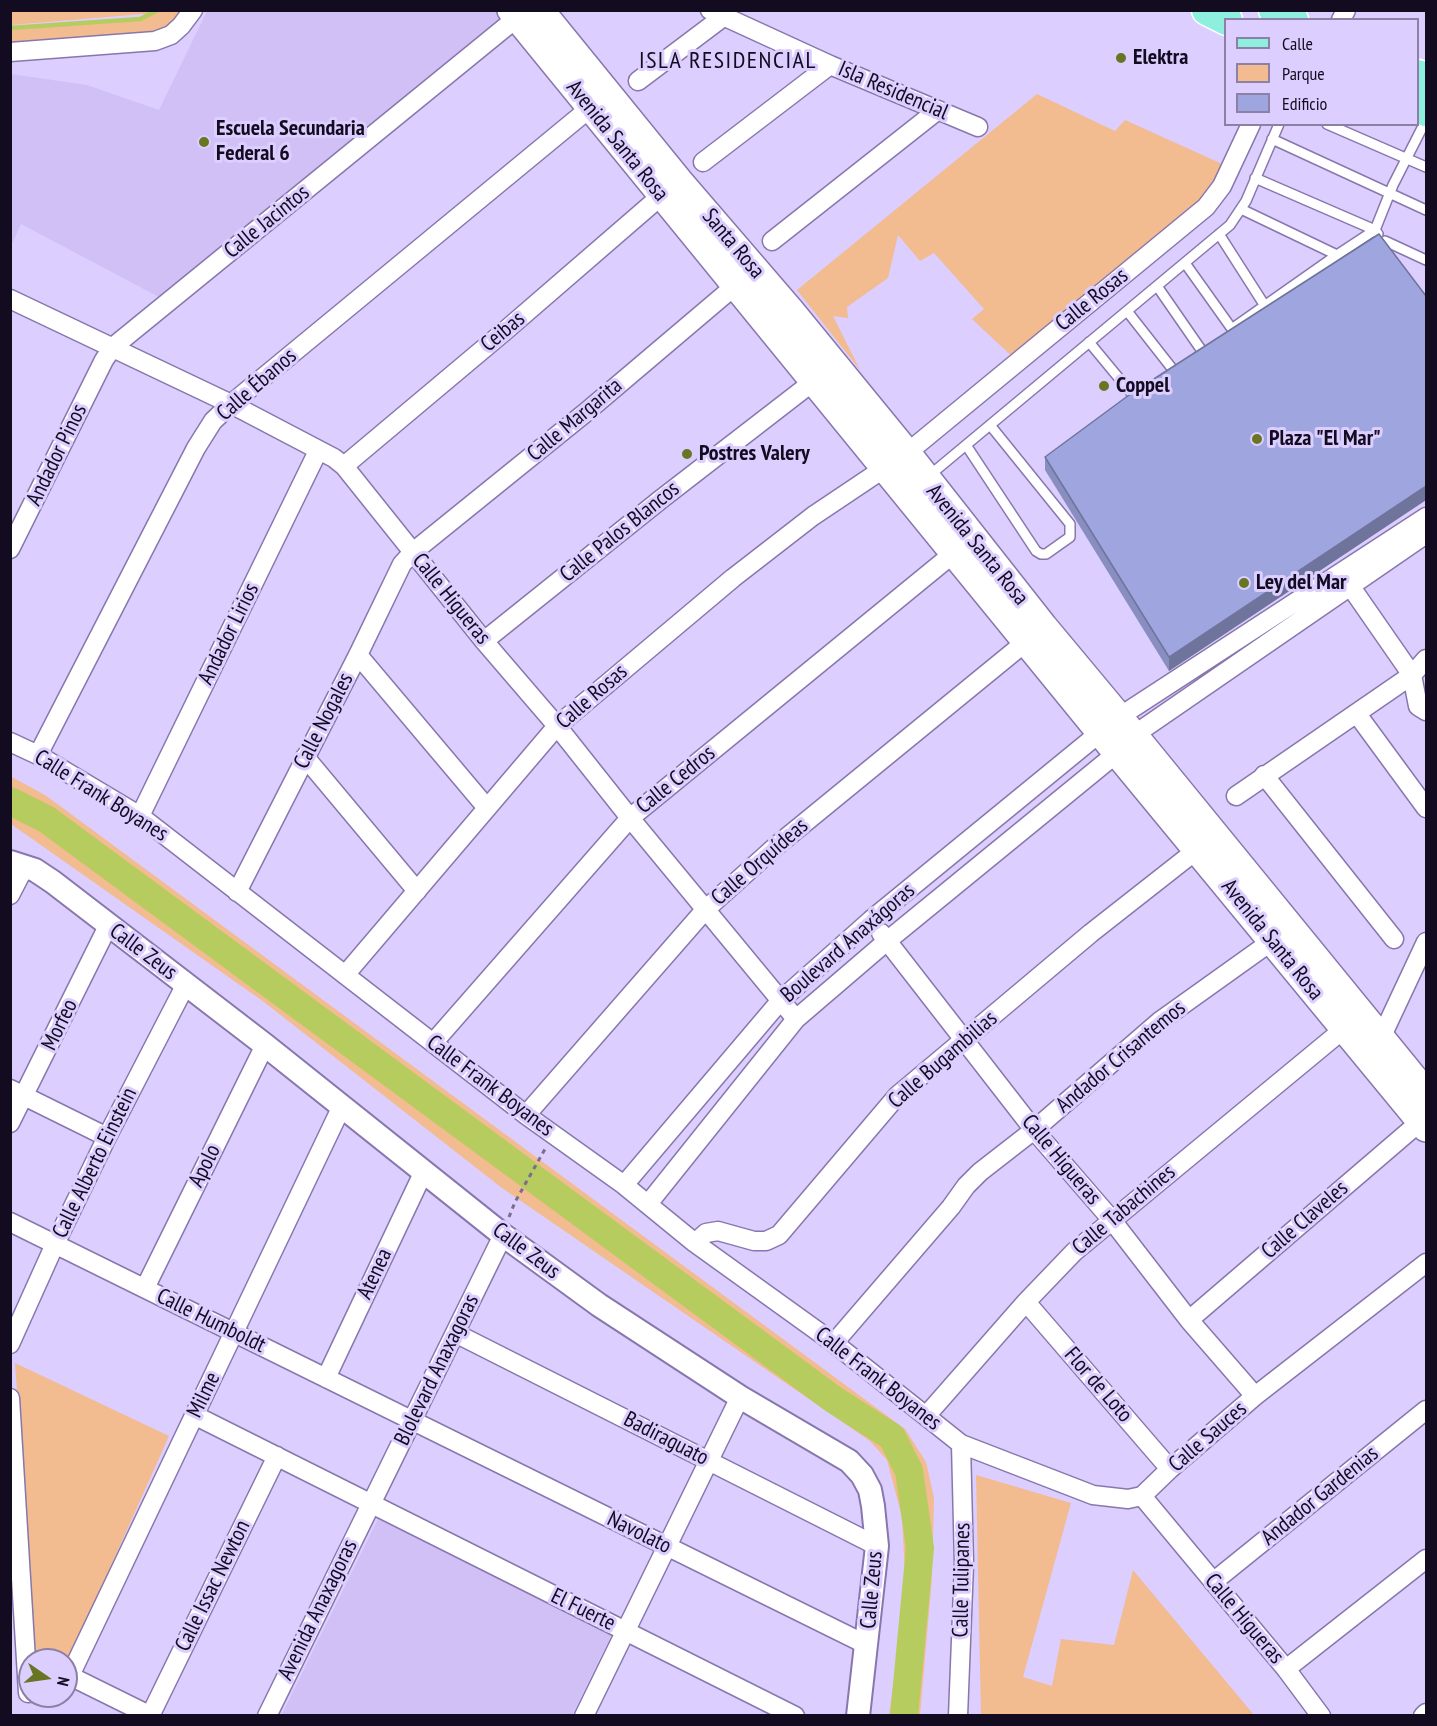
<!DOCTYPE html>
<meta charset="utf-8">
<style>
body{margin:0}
#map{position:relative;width:1437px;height:1726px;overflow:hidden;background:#dccefe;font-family:"PT Sans Narrow",sans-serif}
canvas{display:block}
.frame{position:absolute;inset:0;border:12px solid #130b20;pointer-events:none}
.legend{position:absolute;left:1224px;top:18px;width:195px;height:108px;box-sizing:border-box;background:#dccefe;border:2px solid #8c80a5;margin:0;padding:8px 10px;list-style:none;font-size:18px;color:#130b20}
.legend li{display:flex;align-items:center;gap:12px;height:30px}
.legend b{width:30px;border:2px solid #8c80a5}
.north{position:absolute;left:18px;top:1648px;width:60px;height:60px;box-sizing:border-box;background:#dccefe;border:2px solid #8c80a5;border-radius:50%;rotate:103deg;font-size:16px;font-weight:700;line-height:24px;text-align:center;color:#130b20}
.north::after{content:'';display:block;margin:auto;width:21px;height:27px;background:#687623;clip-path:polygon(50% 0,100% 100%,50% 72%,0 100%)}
</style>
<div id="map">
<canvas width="1437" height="1726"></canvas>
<div class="frame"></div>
<ul class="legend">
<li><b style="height:8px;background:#8eefdf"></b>Calle</li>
<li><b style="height:16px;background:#f2bb90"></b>Parque</li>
<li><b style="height:16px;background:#9ea5df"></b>Edificio</li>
</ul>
<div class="north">N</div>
</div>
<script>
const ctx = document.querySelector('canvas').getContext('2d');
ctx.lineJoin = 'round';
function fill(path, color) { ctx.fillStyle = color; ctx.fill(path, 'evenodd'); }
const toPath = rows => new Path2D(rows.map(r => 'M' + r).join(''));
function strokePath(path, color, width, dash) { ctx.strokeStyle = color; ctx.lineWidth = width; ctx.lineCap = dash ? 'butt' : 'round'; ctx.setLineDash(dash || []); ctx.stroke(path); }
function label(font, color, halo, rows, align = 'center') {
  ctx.font = font + ' "PT Sans Narrow",sans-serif'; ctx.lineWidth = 6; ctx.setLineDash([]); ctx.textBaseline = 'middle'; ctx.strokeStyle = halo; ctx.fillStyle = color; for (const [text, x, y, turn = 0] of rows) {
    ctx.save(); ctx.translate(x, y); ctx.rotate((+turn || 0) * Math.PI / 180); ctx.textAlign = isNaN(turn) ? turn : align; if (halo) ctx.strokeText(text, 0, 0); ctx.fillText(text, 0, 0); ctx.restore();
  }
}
fill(toPath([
 [494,10,500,18,159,297,21,224,11,246,11,74,87,85,159,110,207,11],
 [378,1519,612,1634,572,1715,281,1716]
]), '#d0c0f5');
fill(toPath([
 [11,11,193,11,171,35,11,53,11,30,140,19,155,13,11,25],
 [1037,94,1115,131,1125,120,1231,168,1222,186,1017,361,972,319,984,309,934,253,920,261,898,235,888,278,847,307,848,318,833,316,860,370,797,290],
 [10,776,45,795,905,1429,926,1462,934,1498,932,1577,920,1715,889,1715,906,1595,902,1517,887,1460,870,1441,502,1188,264,1002,11,824],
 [15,1363,169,1436,66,1666,66,1660,36,1660],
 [976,1475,1071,1503,1023,1677,1052,1686,1061,1639,1114,1645,1133,1570,1254,1715,981,1715]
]), '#f2bb90');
strokePath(toPath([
 [10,28,140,19,158,10]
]), '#b7cc5e', 4.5);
strokePath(toPath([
 [10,801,46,819,833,1399,892,1437,909,1471,920,1548,904,1716]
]), '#b7cc5e', 28);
const service = toPath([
 [1327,124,1426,167],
 [1272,139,1426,210],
 [1255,178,1375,230],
 [1241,209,1337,255],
 [1219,234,1265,306],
 [1378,234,1375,230,1393,185,1422,128],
 [1385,241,1426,260],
 [1185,263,1232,329],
 [1157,286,1202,351],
 [1127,311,1174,371],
 [1236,326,1337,255,1375,230],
 [1089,342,1132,394,1142,392],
 [966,445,1036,551,1041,554,1046,554,1070,537,1070,524,990,425],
 [930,475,1230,225,1246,201,1279,124]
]);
const minor = toPath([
 [710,10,830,65,978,127],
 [1341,20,1346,10],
 [10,52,155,41,171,35,181,26,193,10],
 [638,81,723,17],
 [703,162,830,65],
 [772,241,938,110],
 [10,299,231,404,334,458,344,466,484,641,557,726,630,818,796,1019],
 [344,466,506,330,669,189],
 [10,549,104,360,113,347,524,12],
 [1344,577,1412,675,1418,706,1426,711],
 [484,641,660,500,814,381],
 [358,655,487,808],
 [1357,714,1426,808],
 [10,742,38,755,140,816,526,1115,624,1185,695,1243,834,1343,961,1444,1093,1495,1128,1499,1142,1496,1170,1469,1255,1396,1426,1263],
 [38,755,196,448,213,421,231,404,590,108],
 [305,757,417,891],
 [1264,775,1394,939],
 [1236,796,1412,675,1426,659],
 [140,816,318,451],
 [237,892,358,655,402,564,413,552,585,413,736,285],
 [10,895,25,866],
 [881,933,1034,1130,1111,1219,1189,1320,1255,1396],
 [345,975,557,726,733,578,813,516,907,453,1206,207,1222,186,1251,124],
 [1381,1038,1426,942],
 [433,1043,630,818,954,553],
 [10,1089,107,1137],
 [526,1115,705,910,775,847,1033,636],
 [10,1123,108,926],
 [624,1185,781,1000,871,920,1119,717,1426,517],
 [648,1204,796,1019,887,941,1117,753,1134,735,1426,534],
 [10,1222,867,1645],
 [695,1243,706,1233,718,1231,754,1241,766,1241,779,1235,897,1096,1091,933,1198,849],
 [145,1288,265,1045],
 [1026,1302,1170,1469],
 [1189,1320,1421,1121],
 [455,1333,877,1546],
 [834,1343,951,1207,966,1186,980,1172,1034,1130,1160,1021,1272,941],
 [10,1344,55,1244,107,1137,186,984],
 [326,1378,424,1171],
 [10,1398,28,1693],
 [194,1415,795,1716],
 [926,1416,1026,1302,1074,1252,1345,1028],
 [1142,1496,1286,1669,1321,1716],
 [1213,1582,1426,1410],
 [1286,1669,1426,1559],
 [70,1676,151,1716],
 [66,1684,342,1106],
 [150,1716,277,1456],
 [267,1716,503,1235],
 [584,1716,740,1397],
 [958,1716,964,1564,961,1444],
 [1423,1716,1426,1713]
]);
const tertiary = toPath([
 [10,862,35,870,53,882,265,1045,503,1235,599,1305,740,1397,849,1461,862,1475,870,1490,873,1506,877,1546,858,1716]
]);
const secondary = toPath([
 [511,10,1117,753,1426,1128],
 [540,10,679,181,790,310,907,453,1044,627,1119,717,1426,1093]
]);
const primary = toPath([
 [1207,10,1227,20],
 [1274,10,1293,20],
 [1418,75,1426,79],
 [1418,107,1426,111]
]);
strokePath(service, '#8877ad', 12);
strokePath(minor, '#8877ad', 21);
strokePath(tertiary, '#8877ad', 26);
strokePath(secondary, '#8877ad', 30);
strokePath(primary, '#fff', 33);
strokePath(toPath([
 [509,1217,515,1202,545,1149]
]), '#796e90', 3, [4.5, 4.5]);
strokePath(service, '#fff', 9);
strokePath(minor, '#fff', 18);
strokePath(tertiary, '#fff', 22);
strokePath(secondary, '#fff', 27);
strokePath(primary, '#8eefdf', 30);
fill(toPath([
 [1426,296,1426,500,1169,671,1045,470,1045,457]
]), '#888ec0');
fill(toPath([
 [1426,486,1426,500,1169,671,1169,657]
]), '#6f749c');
const building = toPath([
 [1379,234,1426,296,1426,486,1169,657,1045,457,1129,395,1379,234]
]);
fill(building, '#9ea5df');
strokePath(building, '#6f749c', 1.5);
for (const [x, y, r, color] of [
 [1121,58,6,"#687623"],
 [204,142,6,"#687623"],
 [1104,386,6,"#687623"],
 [1257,439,6,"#687623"],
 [687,454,6,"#687623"],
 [1244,583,6,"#687623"]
]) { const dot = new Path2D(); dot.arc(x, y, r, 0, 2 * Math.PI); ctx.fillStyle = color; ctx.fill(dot); strokePath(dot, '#dccefe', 2); }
label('bold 22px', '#130b20', '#dccefe', [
 ["Elektra",1133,58],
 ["Escuela Secundaria",216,129],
 ["Federal 6",216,154],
 ["Coppel",1116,386],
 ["Plaza \"El Mar\"",1269,439],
 ["Postres Valery",699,454],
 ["Ley del Mar",1256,583]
], 'left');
label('22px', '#130b20', '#dccefe', [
 ["Isla Residencial",893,91,23],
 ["Avenida Santa Rosa",617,141,51],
 ["Calle Jacintos",267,222,-39],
 ["Santa Rosa",733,244,50],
 ["Calle Rosas",1092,300,-39],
 ["Ceibas",503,332,-40],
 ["Calle Ébanos",257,385,-41],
 ["Calle Margarita",575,420,-40],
 ["Andador Pinos",57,455,-64],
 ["Calle Palos Blancos",620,532,-39],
 ["Avenida Santa Rosa",977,545,51],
 ["Calle Higueras",451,599,51],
 ["Andador Lirios",229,634,-64],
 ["Calle Rosas",592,697,-41],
 ["Calle Nogales",324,721,-63],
 ["Calle Cedros",676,780,-39],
 ["Calle Frank Boyanes",101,796,32],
 ["Calle Orquídeas",760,862,-41],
 ["Avenida Santa Rosa",1272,940,51],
 ["Boulevard Anaxágoras",848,943,-41],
 ["Calle Zeus",143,952,37],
 ["Morfeo",60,1025,-64],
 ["Andador Crisantemos",1121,1057,-40],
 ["Calle Bugambilias",943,1060,-41],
 ["Calle Frank Boyanes",490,1086,37],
 ["Calle Higueras",1061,1160,50],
 ["Calle Alberto Einstein",95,1163,-64],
 ["Apolo",205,1166,-64],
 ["Calle Tabachines",1124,1210,-40],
 ["Calle Claveles",1305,1220,-41],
 ["Calle Zeus",526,1251,37],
 ["Atenea",375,1274,-65],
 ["Calle Humboldt",211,1321,26],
 ["Blolevard Anaxagoras",437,1370,-64],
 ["Calle Frank Boyanes",878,1379,38],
 ["Flor de Loto",1098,1385,49],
 ["Milme",204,1395,-64],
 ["Calle Sauces",1208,1437,-41],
 ["Badiraguato",666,1439,27],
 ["Andador Gardenias",1320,1496,-39],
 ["Navolato",639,1533,26],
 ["Calle Tulipanes",962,1580,-89],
 ["Calle Issac Newton",213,1586,-64],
 ["Calle Zeus",872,1590,-85],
 ["Avenida Anaxagoras",318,1610,-64],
 ["El Fuerte",583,1610,26],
 ["Calle Higueras",1244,1619,50]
]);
ctx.letterSpacing = '1.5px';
label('24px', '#130b20', '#dccefe', [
 ["ISLA RESIDENCIAL",728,61]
]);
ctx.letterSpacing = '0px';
</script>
